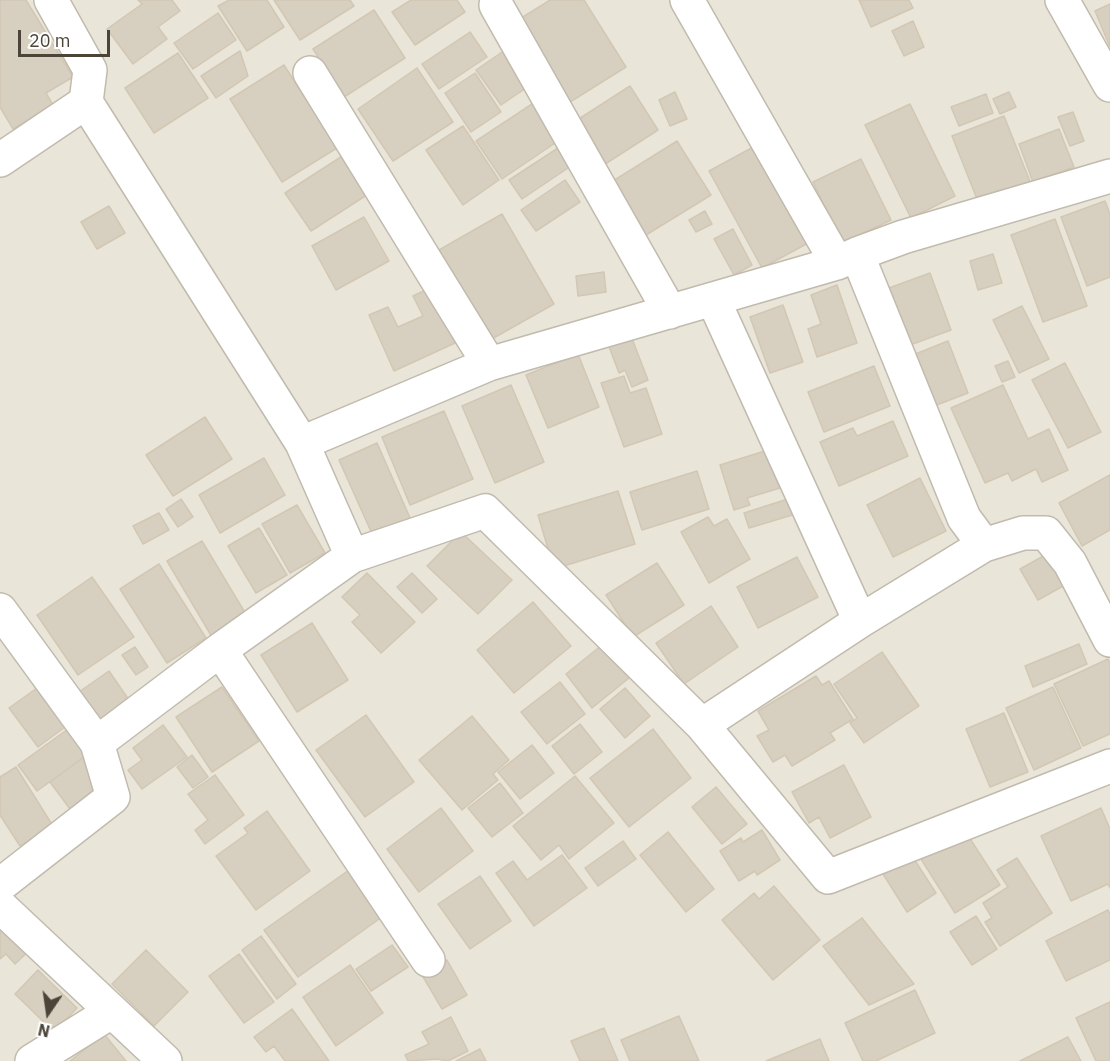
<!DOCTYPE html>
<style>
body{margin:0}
#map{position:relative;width:1110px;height:1061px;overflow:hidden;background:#f6f3eb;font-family:"IBM Plex Sans",sans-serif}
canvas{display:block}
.north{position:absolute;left:18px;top:983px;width:60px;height:60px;-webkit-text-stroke:4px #fff;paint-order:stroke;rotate:193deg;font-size:16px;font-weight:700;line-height:24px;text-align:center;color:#4a4439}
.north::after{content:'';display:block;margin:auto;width:21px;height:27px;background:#4a4439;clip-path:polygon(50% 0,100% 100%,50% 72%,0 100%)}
.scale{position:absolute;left:18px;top:30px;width:92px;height:27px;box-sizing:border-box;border:3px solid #4a4439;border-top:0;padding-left:8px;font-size:18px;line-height:21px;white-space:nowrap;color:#4a4439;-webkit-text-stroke:4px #fff;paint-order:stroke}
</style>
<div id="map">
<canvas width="1110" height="1061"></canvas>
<div class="north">N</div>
<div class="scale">20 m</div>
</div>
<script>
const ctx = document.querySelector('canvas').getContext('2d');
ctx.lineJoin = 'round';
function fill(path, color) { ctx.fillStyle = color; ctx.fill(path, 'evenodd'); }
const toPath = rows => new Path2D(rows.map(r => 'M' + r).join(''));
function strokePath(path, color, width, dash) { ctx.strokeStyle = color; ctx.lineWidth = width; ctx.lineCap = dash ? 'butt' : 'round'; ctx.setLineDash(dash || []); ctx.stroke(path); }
fill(toPath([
 [0,0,1110,0,1110,1061,0,1061]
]), '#e9e5d9');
const building = toPath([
 [0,0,26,0,73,77,46,93,53,105,13,129,0,107,0,0],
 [138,0,172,0,180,11,158,27,167,39,133,64,107,29,142,4,138,0],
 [229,0,267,0,284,27,247,51,218,6,229,0],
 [274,0,350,0,354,6,300,40,274,0],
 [411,0,457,0,465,12,415,45,392,12,411,0],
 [550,0,584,0,626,67,570,102,518,20,550,0],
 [859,0,909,0,913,8,871,27,859,0],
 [1110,4,1110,47,1095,11,1110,4],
 [374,10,405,58,344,97,313,49,374,10],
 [218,13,236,40,193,69,174,43,218,13],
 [913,21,924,47,904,56,892,31,913,21],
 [470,32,487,57,439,89,422,64,470,32],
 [505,50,529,86,501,105,476,70,505,50],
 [240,51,248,76,216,98,201,76,240,51],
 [178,53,208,98,154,133,125,88,178,53],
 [284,65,337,148,282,182,230,99,284,65],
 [417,68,453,122,393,161,358,109,417,68],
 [475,73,501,112,471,132,445,93,475,73],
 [630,86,658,130,599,168,571,124,630,86],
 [675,92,687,119,670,126,659,100,675,92],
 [1009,92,1016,107,1000,114,993,99,1009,92],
 [986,94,993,113,959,126,951,107,986,94],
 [538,100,564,137,502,179,476,141,538,100],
 [910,104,955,196,911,218,865,125,910,104],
 [1073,112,1084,141,1070,146,1058,117,1073,112],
 [1004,116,1031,184,979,204,952,136,1004,116],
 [463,126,499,180,463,205,426,150,463,126],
 [1059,129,1074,167,1033,182,1019,144,1059,129],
 [677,141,711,195,646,235,613,181,677,141],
 [757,145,810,242,762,268,709,171,757,145],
 [561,146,574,164,522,199,509,180,561,146],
 [347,153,373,191,311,231,285,193,347,153],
 [861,159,891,220,842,243,813,182,861,159],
 [565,180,580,202,536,231,521,210,565,180],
 [1105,201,1110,214,1110,277,1087,286,1061,217,1105,201],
 [109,206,125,233,97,249,81,222,109,206],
 [705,211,712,224,696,232,689,220,705,211],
 [502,214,554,304,490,340,439,250,502,214],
 [364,217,389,261,336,290,312,246,364,217],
 [1055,219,1087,306,1043,322,1011,235,1055,219],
 [733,229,752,265,734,275,714,239,733,229],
 [993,254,1002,283,978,290,970,261,993,254],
 [604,272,606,292,578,296,576,276,604,272],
 [930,273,951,330,910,345,889,288,930,273],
 [837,285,857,343,817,357,808,329,821,324,811,295,837,285],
 [430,288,455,343,394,371,369,315,388,307,398,327,423,316,413,296,430,288],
 [783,305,803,362,770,373,750,317,783,305],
 [1022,306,1049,359,1019,373,993,320,1022,306],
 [631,336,648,380,632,387,625,370,619,373,608,344,631,336],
 [948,341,968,393,934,406,913,355,948,341],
 [578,354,599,407,548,428,526,375,578,354],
 [1008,361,1015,377,1002,382,995,366,1008,361],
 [1065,363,1101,432,1068,448,1032,380,1065,363],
 [874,366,890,406,824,432,808,392,874,366],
 [624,376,630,393,646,388,662,434,624,447,601,383,624,376],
 [511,385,544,462,495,483,462,406,511,385],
 [1003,385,1028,439,1049,429,1068,470,1042,482,1036,469,1012,481,1008,473,985,483,951,408,1003,385],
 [444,411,473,479,410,505,382,437,444,411],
 [205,417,232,459,173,496,146,455,205,417],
 [893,421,908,456,839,486,820,442,853,428,857,436,893,421],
 [377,443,411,520,373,536,339,460,377,443],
 [768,450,780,488,747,498,750,505,734,510,720,465,768,450],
 [264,458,285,495,220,533,199,495,264,458],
 [697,471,709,509,642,530,630,492,697,471],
 [1110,475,1110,530,1082,546,1059,503,1110,475],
 [920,478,946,531,893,557,867,505,920,478],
 [618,491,635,544,554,569,538,515,618,491],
 [794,497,799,513,749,528,744,513,794,497],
 [181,499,193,517,178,527,166,509,181,499],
 [297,505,325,553,290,573,262,524,297,505],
 [159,513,169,530,143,544,133,526,159,513],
 [708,517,714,526,727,519,750,559,709,583,681,532,708,517],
 [259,528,287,575,256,593,228,546,259,528],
 [461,532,512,580,478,614,427,566,461,532],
 [202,541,247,616,212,637,167,561,202,541],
 [1047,554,1065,585,1038,600,1020,569,1047,554],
 [797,557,818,597,758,628,737,587,797,557],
 [657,563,684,605,633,637,606,595,657,563],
 [159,564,206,638,167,663,120,589,159,564],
 [367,573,415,622,381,653,352,622,360,615,342,597,367,573],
 [412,573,437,599,422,613,397,587,412,573],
 [92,577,134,637,78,675,37,615,92,577],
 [533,602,571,646,514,693,477,650,533,602],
 [711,606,738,647,684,684,656,643,711,606],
 [312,623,348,680,297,712,261,655,312,623],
 [607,641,634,674,592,708,566,674,607,641],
 [1079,644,1087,664,1033,687,1025,666,1079,644],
 [135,647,148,667,136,675,122,655,135,647],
 [882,652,919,706,864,743,850,723,857,718,834,684,882,652],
 [1108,659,1110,663,1110,734,1083,746,1054,684,1108,659],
 [109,671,131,703,101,723,79,692,109,671],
 [816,676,822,685,829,681,853,719,830,733,835,740,792,766,785,755,773,762,757,736,769,730,758,711,816,676],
 [560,682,585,714,547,744,521,712,560,682],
 [222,687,259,741,212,772,176,717,222,687],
 [1053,687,1081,748,1034,770,1006,708,1053,687],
 [37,688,65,727,38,747,9,708,37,688],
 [625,688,650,716,625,738,600,709,625,688],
 [1004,713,1028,772,990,787,966,729,1004,713],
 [366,715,414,782,365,817,316,750,366,715],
 [472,716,509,760,493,774,498,780,462,810,419,760,472,716],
 [580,724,602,752,574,774,552,746,580,724],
 [163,725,187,757,142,789,128,770,142,760,133,748,163,725],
 [68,729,87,755,37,791,18,765,68,729],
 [653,729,691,778,629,827,590,778,653,729],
 [532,745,554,773,520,799,498,772,532,745],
 [192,755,208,777,193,788,177,767,192,755],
 [85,756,105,783,70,809,50,782,85,756],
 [844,765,871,817,830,838,819,817,809,823,792,792,844,765],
 [16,767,53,826,20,846,0,815,0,777,16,767],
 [215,775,244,815,205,844,195,830,208,820,188,794,215,775],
 [575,776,614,823,569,859,559,845,541,860,513,826,575,776],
 [500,783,523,813,492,837,468,808,500,783],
 [716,787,747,824,722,844,692,807,716,787],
 [441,808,473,851,419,892,387,849,441,808],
 [1101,808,1110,829,1110,888,1108,884,1071,901,1041,836,1101,808],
 [267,811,310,871,256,910,216,856,248,833,244,828,267,811],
 [762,830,780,860,757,875,755,871,739,881,720,851,741,838,743,842,762,830],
 [965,831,1000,885,955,913,921,859,965,831],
 [668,832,714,889,686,912,640,855,668,832],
 [623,841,636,859,598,886,585,868,623,841],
 [562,855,587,888,534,926,496,873,513,861,527,880,562,855],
 [912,856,936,893,907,912,883,874,912,856],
 [1017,858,1052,913,1000,946,985,922,992,918,983,903,1008,887,997,870,1017,858],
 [349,870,382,917,298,977,264,930,349,870],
 [480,876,511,921,470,949,438,904,480,876],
 [774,886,820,940,773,980,722,920,754,893,759,899,774,886],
 [1108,910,1110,914,1110,960,1066,981,1046,941,1108,910],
 [0,914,33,947,15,964,6,954,0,959,0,914],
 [976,916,997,949,972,965,950,932,976,916],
 [862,918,914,984,869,1005,823,946,862,918],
 [261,936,296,984,277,999,242,950,261,936],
 [392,945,408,967,371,991,356,969,392,945],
 [146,950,188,992,154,1026,112,984,146,950],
 [239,954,274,1002,244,1023,209,976,239,954],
 [447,960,467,995,442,1009,422,975,447,960],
 [350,965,383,1013,336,1046,303,997,350,965],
 [38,970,77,1008,54,1032,15,994,38,970],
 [915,990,935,1033,876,1061,863,1061,845,1023,915,990],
 [1110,1002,1110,1061,1096,1061,1076,1018,1110,1002],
 [292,1009,329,1061,285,1061,274,1046,266,1052,254,1037,292,1009],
 [679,1016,699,1061,630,1061,621,1040,679,1016],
 [451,1017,468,1051,448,1061,437,1059,408,1061,405,1055,429,1044,422,1032,451,1017],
 [604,1028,618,1061,580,1061,571,1041,604,1028],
 [104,1034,126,1061,70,1061,104,1034],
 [1068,1037,1081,1061,1020,1061,1068,1037],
 [820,1039,829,1061,766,1061,820,1039],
 [480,1049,486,1061,456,1061,480,1049]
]);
fill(building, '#d7cfc0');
strokePath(building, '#d2c7b3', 1.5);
const minor = toPath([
 [51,0,90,70,86,102,302,443],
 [687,0,837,263],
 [1062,0,1110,85],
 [496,5,670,312],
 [310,73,489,364],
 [0,160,86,102],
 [1110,176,903,237,857,254,837,263,489,364,302,443,352,556,485,511,702,725,828,877,1110,766],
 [857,254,964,518,984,545,1023,533,1046,533,1070,563,1110,640],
 [0,610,97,743,113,797,0,885],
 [860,621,984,545],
 [220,650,428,960],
 [702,725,860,621,713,299],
 [97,743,220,650,352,556],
 [0,906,165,1061],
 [32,1061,111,1012]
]);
strokePath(minor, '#c1bbad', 36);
strokePath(minor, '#fff', 33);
</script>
